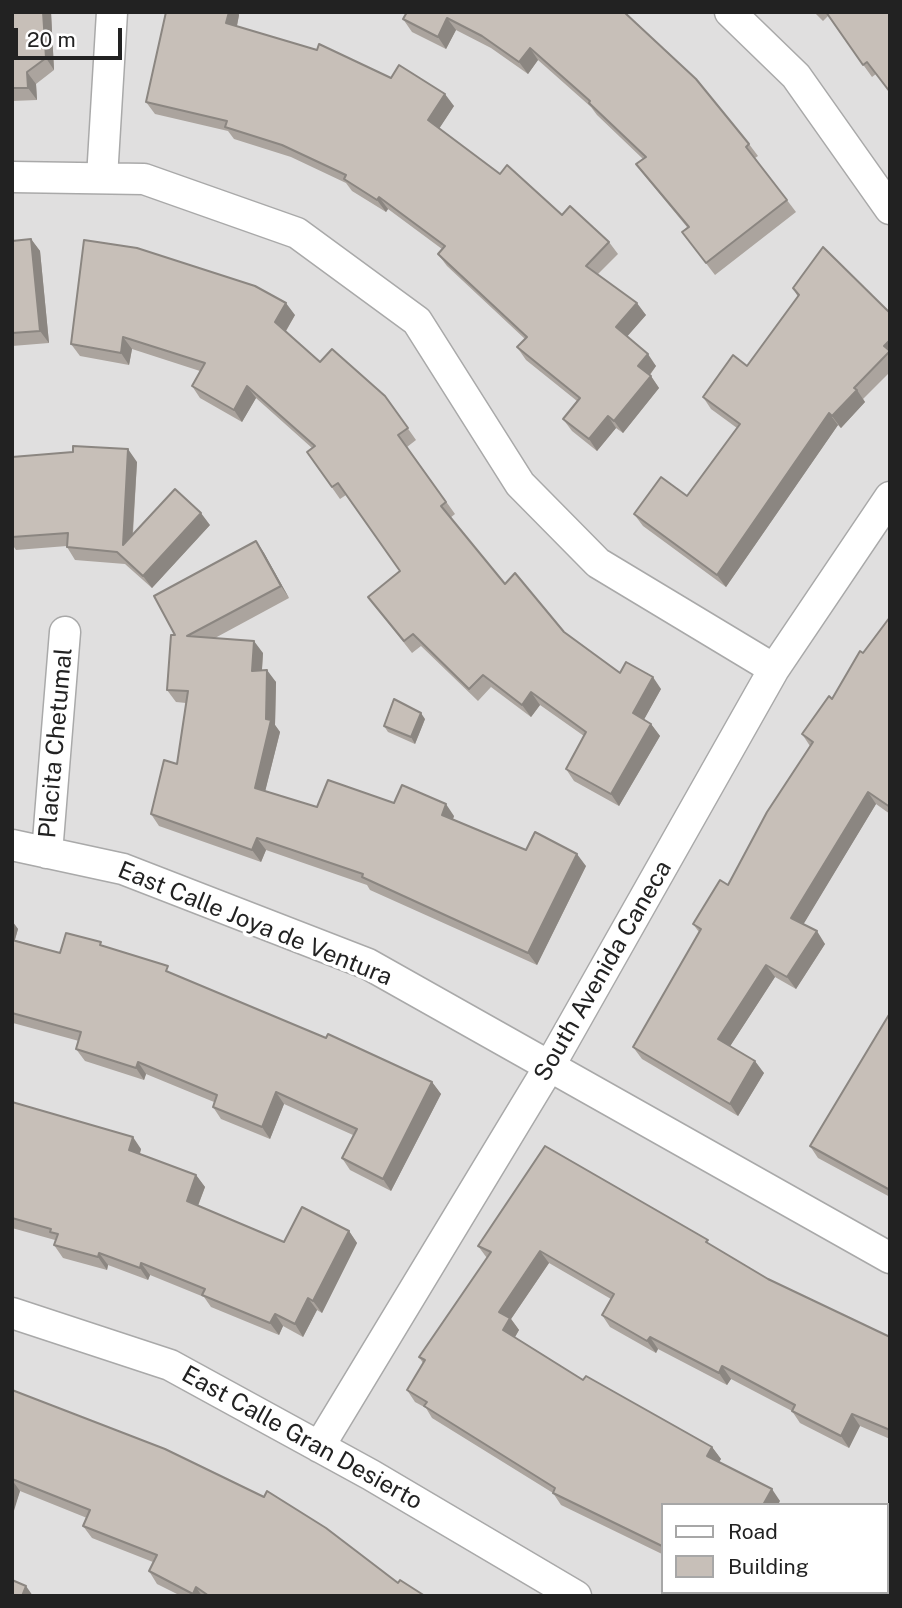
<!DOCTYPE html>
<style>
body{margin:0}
#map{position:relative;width:902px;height:1608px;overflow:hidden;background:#f2efe9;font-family:"Public Sans",sans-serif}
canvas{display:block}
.frame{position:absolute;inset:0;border:14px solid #222;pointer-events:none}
.legend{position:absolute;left:661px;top:1503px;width:228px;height:91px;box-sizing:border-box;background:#fff;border:2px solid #a7a7a7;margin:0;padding:9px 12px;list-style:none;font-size:21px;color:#222}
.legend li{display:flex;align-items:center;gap:14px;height:35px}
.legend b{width:35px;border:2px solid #a7a7a7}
.scale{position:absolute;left:14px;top:28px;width:108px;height:32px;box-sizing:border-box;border:4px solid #222;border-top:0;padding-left:9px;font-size:21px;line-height:24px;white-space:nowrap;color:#222;-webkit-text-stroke:5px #fff;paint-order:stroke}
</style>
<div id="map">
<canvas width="902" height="1608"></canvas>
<div class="frame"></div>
<ul class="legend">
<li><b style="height:9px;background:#fff"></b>Road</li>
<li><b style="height:19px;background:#c7bfb8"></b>Building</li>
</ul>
<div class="scale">20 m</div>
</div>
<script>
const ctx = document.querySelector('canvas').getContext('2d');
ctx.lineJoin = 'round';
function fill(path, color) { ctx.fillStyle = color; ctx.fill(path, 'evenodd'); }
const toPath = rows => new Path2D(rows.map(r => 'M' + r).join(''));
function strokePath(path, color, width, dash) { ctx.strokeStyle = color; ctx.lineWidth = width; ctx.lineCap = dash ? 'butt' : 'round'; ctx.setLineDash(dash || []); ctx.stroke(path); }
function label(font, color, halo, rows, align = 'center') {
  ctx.font = font + ' "Public Sans",sans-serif'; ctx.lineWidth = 7; ctx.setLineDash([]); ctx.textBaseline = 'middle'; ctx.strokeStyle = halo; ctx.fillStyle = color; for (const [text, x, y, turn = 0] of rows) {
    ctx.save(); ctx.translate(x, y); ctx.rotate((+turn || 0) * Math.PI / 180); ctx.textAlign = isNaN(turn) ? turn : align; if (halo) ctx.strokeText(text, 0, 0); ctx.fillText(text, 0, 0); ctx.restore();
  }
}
fill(toPath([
 [12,12,890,12,890,1596,12,1596],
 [662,1505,886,1505,886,1592,662,1592]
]), '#e0dfdf');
const street = toPath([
 [730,12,796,76,890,209],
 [12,177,144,179,297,233,417,321,520,484,598,563,774,669],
 [102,178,112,12],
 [12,845,123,869,368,964,890,1258],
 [47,853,65,632],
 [12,1313,170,1365,371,1475,576,1596],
 [319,1447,549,1067,774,669,890,497]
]);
strokePath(street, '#a9a9a9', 33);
strokePath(street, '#fff', 30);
fill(toPath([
 [12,12,51,12,54,70,36,84,37,100,12,101],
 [166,12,238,12,239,15,237,26,391,78,454,106,439,128,500,174,562,215,609,242,618,254,598,274,646,315,627,336,656,366,650,375,659,388,623,433,616,428,597,451,572,431,563,419,577,401,526,360,517,347,525,339,447,266,438,254,442,249,388,209,386,212,352,191,346,183,291,157,234,139,228,131,155,114,146,102],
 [624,12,749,144,758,156,755,158,796,212,715,275,682,232,687,227,645,176,636,164,643,159,597,115,591,107,538,60,528,74,491,48,456,30,446,49,412,32,403,19],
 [814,12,890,12,890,93,876,74,872,77,828,16,823,21],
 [31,239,40,251,49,343,12,346,12,241],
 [793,288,890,313,890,372,863,399,865,402,841,428,838,425,726,587,643,526,634,514,687,496,737,428,711,409,703,397,747,366,798,297],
 [295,315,286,331,320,362,385,396,416,440,407,447,455,514,450,518,505,584,564,632,620,673,661,689,644,719,651,724,660,736,619,806,574,781,566,769,584,736,540,705,531,717,491,687,478,701,421,646,412,653,368,597,400,571,346,495,340,499,307,452,312,448,256,398,242,422,200,398,192,386,200,371,132,349,129,365,80,356,71,344],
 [12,457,137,462,133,534,210,525,152,588,125,564,75,560,67,547,67,546,16,550,12,544],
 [256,541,264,553,289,598,215,638,263,653,262,670,276,682,275,725,280,732,265,791,317,807,394,803,454,816,453,819,526,850,586,866,537,965,370,890,367,885,266,850,261,862,159,826,151,814,177,764,186,703,176,702,167,690,175,635],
 [890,617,890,814,876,804,803,924,825,944,796,989,775,977,730,1046,764,1073,738,1116,642,1059,633,1047,699,932,693,924,728,885,810,746,802,734,832,699],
 [425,719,415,744,388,732,384,726],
 [12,921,18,929,15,940,60,953,104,946,432,1082,441,1094,391,1191,350,1170,342,1158,353,1135,284,1104,270,1139,221,1119,213,1107,214,1102,146,1074,144,1080,85,1061,76,1049,79,1041,13,1023,12,1024],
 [890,1013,890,1197,818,1158,810,1146],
 [12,1102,141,1149,140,1154,196,1175,205,1187,198,1206,284,1242,349,1231,357,1243,322,1313,317,1310,303,1337,283,1326,279,1335,211,1307,204,1297,150,1275,148,1280,108,1265,107,1270,63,1258,54,1245,55,1240,12,1228],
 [711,1245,768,1279,890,1337,890,1439,860,1426,849,1448,800,1423,792,1411,731,1379,727,1385,658,1349,656,1353,610,1327,602,1315,611,1299,549,1263,511,1319,519,1330,515,1337,583,1380,712,1447,721,1459,719,1462,780,1501,662,1505,662,1554,561,1505,553,1493,432,1418,426,1408,415,1402,407,1390,423,1363,419,1357,487,1258,478,1246],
 [12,1387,15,1391,425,1596,181,1596,157,1584,149,1571,153,1562,92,1538,83,1526,87,1518,20,1491,12,1514],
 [703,1592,886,1592,890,1596,710,1596]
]), '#aba49e');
fill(toPath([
 [43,12,51,12,54,70,46,58],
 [229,12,238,12,239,15,235,35,226,23],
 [447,18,456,30,446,49,438,37],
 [530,48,538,60,528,74,519,62],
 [27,72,36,84,37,100,28,88],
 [445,94,454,106,437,132,428,120],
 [379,197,388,209,386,212,377,200],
 [31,239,40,251,49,343,40,331],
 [286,303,295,315,284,334,275,322],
 [637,303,646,315,625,339,616,327],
 [123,337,132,349,129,365,121,353],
 [890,340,890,351,884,346],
 [648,354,656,366,647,378,638,366],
 [651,376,659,388,623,433,614,421],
 [247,386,256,398,242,422,234,410],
 [857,390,865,402,841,428,832,416],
 [829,413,838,425,726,587,717,575],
 [608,416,616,428,597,451,589,439],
 [128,449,137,462,131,557,123,545],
 [201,513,210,525,152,588,143,576],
 [256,541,264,553,289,598,281,586],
 [254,641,263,653,261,683,252,671],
 [267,670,276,682,275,725,280,732,263,800,255,788,266,719],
 [653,677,661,689,641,725,633,713],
 [531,692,540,705,531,717,522,705],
 [421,713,425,719,415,744,411,737],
 [651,724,660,736,619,806,611,794],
 [868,792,876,804,800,930,791,918],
 [446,804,454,816,450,827,442,815],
 [257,838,266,850,261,862,252,850],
 [577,854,586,866,537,965,528,953],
 [12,921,18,929,12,949],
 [817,931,825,944,796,989,787,977],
 [766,965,775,977,727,1051,718,1039],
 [755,1061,764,1073,738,1116,730,1104],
 [138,1062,146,1074,144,1080,136,1068],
 [432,1082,441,1094,391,1191,383,1179],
 [276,1092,284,1104,270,1139,262,1127],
 [133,1137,141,1149,137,1162,129,1150],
 [196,1175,205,1187,195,1213,187,1201],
 [349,1231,357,1243,322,1313,313,1301],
 [540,1251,549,1263,511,1319,519,1330,512,1342,503,1330,499,1312],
 [99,1253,108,1265,107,1270,98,1257],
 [141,1263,150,1275,148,1280,140,1268],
 [308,1298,317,1310,303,1337,295,1324],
 [275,1314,283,1326,279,1335,270,1323],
 [650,1337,658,1349,656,1353,647,1341],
 [722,1366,731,1379,727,1385,719,1373],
 [852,1414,860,1426,849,1448,841,1436],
 [712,1447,721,1459,715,1468,707,1456],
 [12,1480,20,1491,13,1514,12,1513],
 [772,1489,780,1501,778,1505,763,1505],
 [26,1586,33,1596,22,1596],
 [196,1587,202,1596,194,1596,193,1594],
 [718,1592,729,1592,731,1596,721,1596]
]), '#8b8681');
const building = toPath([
 [12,12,43,12,46,58,27,72,28,88,12,88,12,12],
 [166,12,229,12,226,23,317,50,319,44,391,78,399,65,445,94,428,120,500,174,507,165,562,215,570,206,609,242,586,266,637,303,616,327,648,354,638,366,651,376,614,421,608,416,589,439,563,419,580,398,517,347,527,337,438,254,445,246,379,197,377,200,344,179,346,175,282,145,225,127,227,121,146,102,166,12],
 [407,12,624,12,696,79,749,144,746,147,787,200,706,263,682,232,689,227,636,164,646,157,589,103,590,101,530,48,519,62,482,36,447,18,438,37,403,19,407,12],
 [826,12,890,12,890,92,867,62,863,65,826,12],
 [31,239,40,331,12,333,12,241,31,239],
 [84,240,137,248,255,286,286,303,275,322,320,362,332,349,385,396,408,428,398,435,446,502,441,506,505,584,515,573,564,632,620,673,626,662,653,677,633,713,651,724,611,794,566,769,586,732,531,692,522,705,483,675,469,689,413,634,404,641,368,597,400,571,338,483,332,487,307,452,315,446,247,386,234,410,192,386,205,363,123,337,121,353,71,344,84,240],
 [823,247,890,313,890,340,884,346,890,351,854,388,857,390,832,416,829,413,717,575,634,514,661,477,687,496,740,424,703,397,733,355,747,366,799,295,793,288,823,247],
 [73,446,128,449,123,545,175,489,201,513,143,576,117,552,67,547,68,533,12,537,12,457,73,452,73,446],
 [256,541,281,586,187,636,254,641,252,671,267,670,266,719,271,720,255,788,317,807,328,780,394,803,402,785,446,804,442,815,526,850,535,832,577,854,528,953,362,877,363,874,257,838,252,850,151,814,164,760,177,764,188,691,167,690,171,635,175,635,154,596,256,541],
 [890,617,890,807,868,792,791,918,817,931,787,977,766,965,718,1039,755,1061,730,1104,633,1047,701,929,693,924,720,880,728,885,767,812,813,742,802,734,829,696,832,699,860,651,863,653,890,617],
 [394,699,421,713,411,737,384,726,394,699],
 [66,933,101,942,100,945,168,966,166,971,326,1038,328,1034,432,1082,383,1179,342,1158,357,1129,276,1092,262,1127,213,1107,217,1095,138,1062,136,1068,76,1049,81,1032,12,1013,12,940,60,953,66,933],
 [890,1013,890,1190,810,1146,890,1013],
 [12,1102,133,1137,129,1150,196,1175,187,1201,284,1242,302,1207,349,1231,313,1301,308,1298,295,1324,275,1314,270,1323,202,1295,205,1289,141,1263,140,1268,99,1253,98,1257,54,1245,58,1234,50,1232,51,1229,12,1218,12,1102],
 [545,1146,708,1240,706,1242,768,1279,890,1337,890,1430,852,1414,841,1436,792,1411,795,1405,722,1366,719,1373,650,1337,647,1341,602,1315,614,1294,540,1251,499,1312,510,1318,503,1330,583,1380,586,1376,712,1447,707,1456,772,1489,763,1505,662,1505,662,1546,553,1493,555,1488,424,1406,427,1402,407,1390,425,1360,419,1357,491,1252,478,1246,545,1146],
 [12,1390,165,1449,264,1497,267,1491,326,1528,398,1583,400,1580,425,1596,209,1596,196,1587,193,1594,149,1571,157,1555,83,1526,90,1510,12,1479,12,1390],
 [886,1550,890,1552,890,1596,752,1596,743,1592,886,1592,886,1550],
 [12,1580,26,1586,22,1596,12,1596,12,1580]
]);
fill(building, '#c7bfb8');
strokePath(building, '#8b8681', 2);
label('24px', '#222', '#fff', [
 ["Placita Chetumal",56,743,-85],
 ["East Calle Joya de Ventura",255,924,22],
 ["South Avenida Caneca",603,971,-60],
 ["East Calle Gran Desierto",302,1438,29]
]);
</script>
